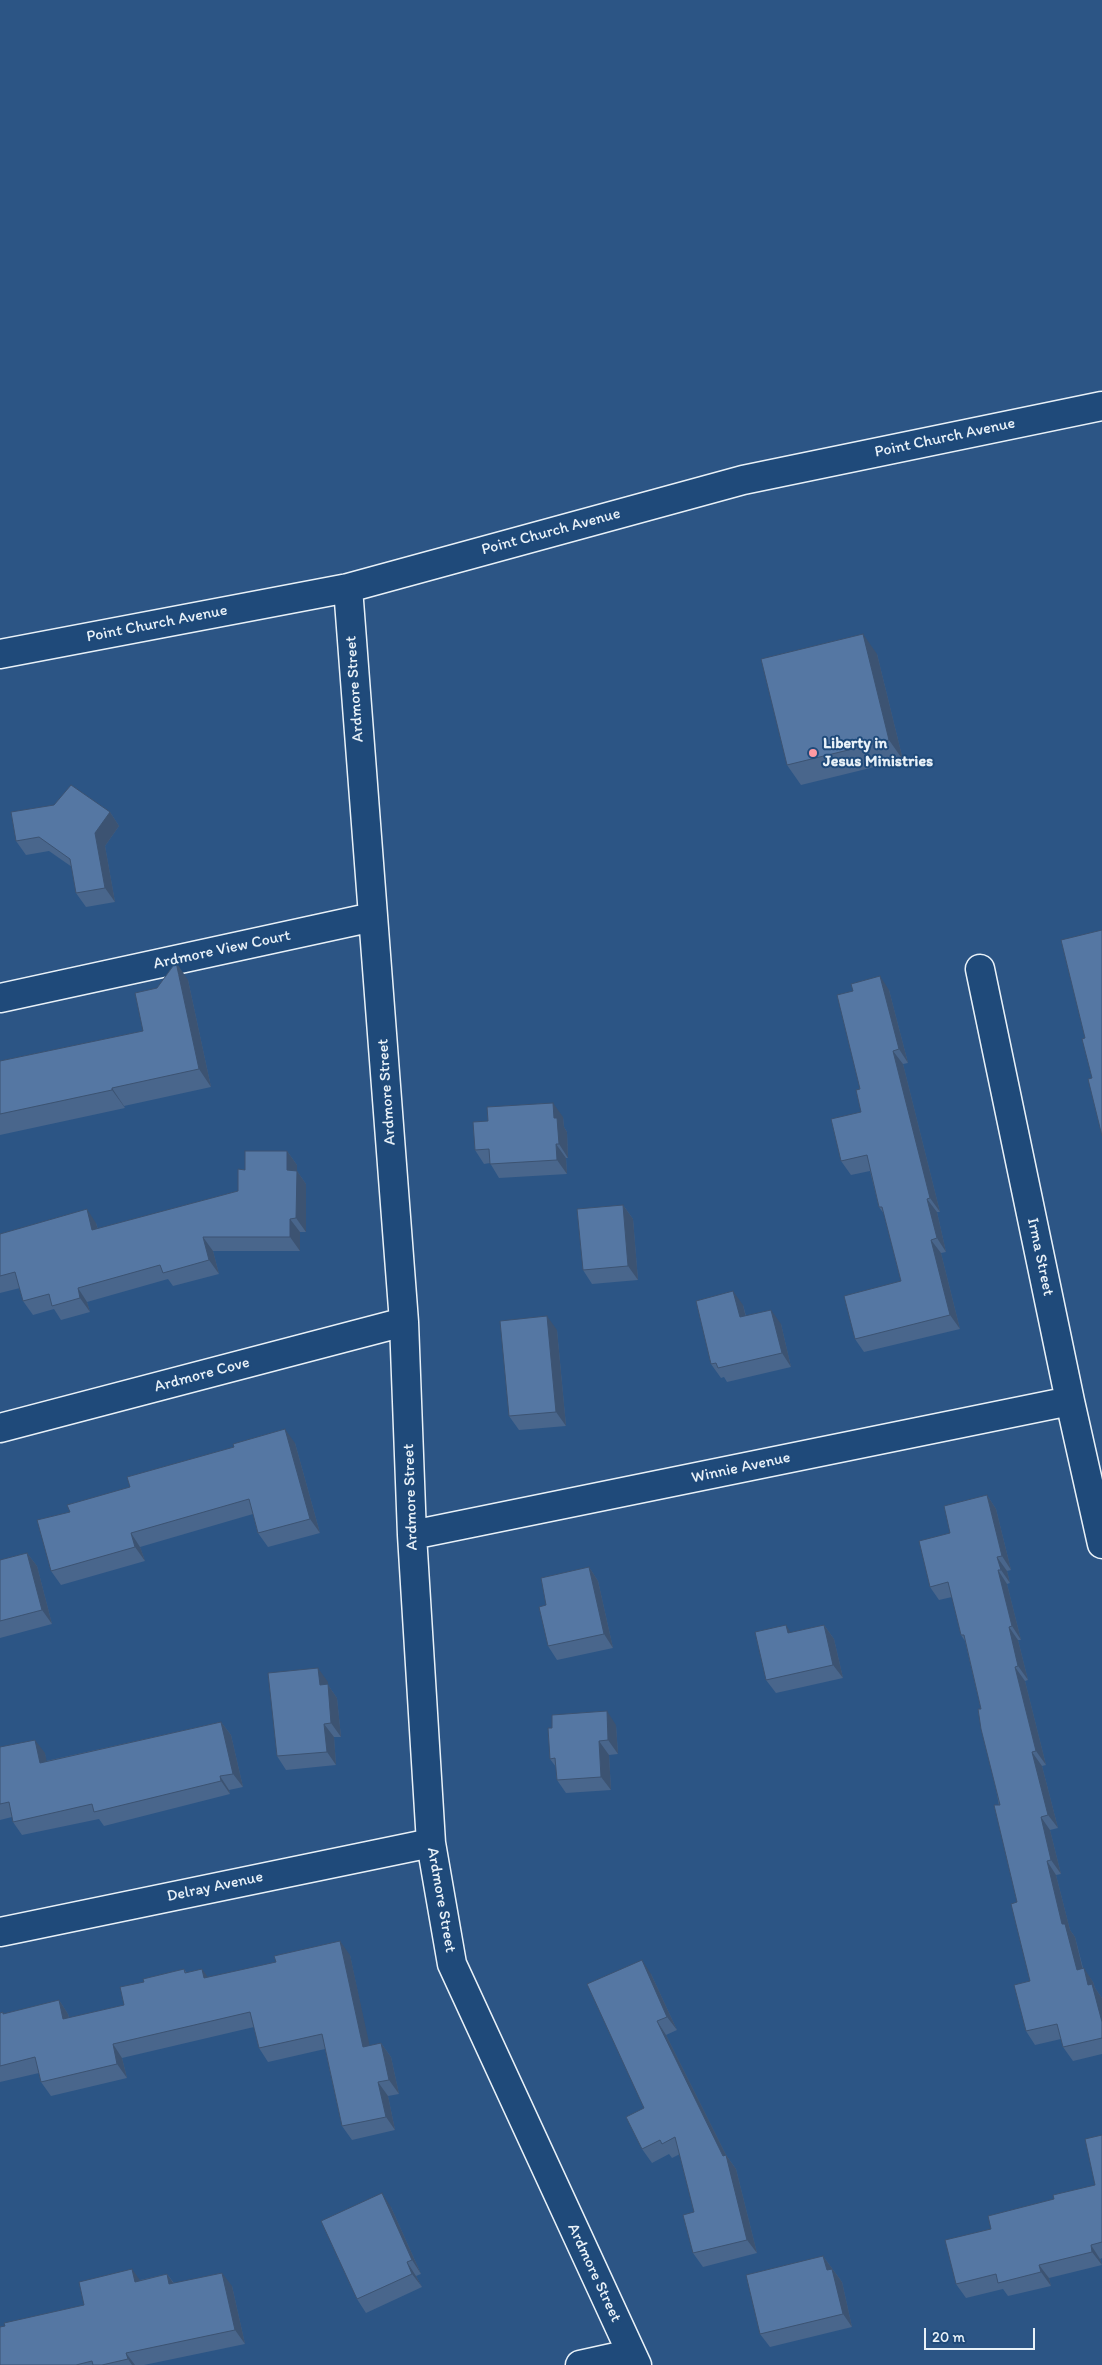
<!DOCTYPE html>
<style>
body{margin:0}
#map{position:relative;width:1102px;height:2365px;overflow:hidden;background:#2c5585;font-family:Itim,sans-serif}
canvas{display:block}
.scale{position:absolute;left:924px;top:2328px;width:111px;height:22px;box-sizing:border-box;border:2px solid #e8f1f8;border-top:0;padding-left:6px;font-size:15px;line-height:18px;white-space:nowrap;color:#e8f1f8;-webkit-text-stroke:4px #1f4a7a;paint-order:stroke}
</style>
<div id="map">
<canvas width="1102" height="2365"></canvas>
<div class="scale">20 m</div>
</div>
<script>
const ctx = document.querySelector('canvas').getContext('2d');
ctx.lineJoin = 'round';
const toPath = rows => new Path2D(rows.map(r => 'M' + r).join(''));
function strokePath(path, color, width, dash) { ctx.strokeStyle = color; ctx.lineWidth = width; ctx.lineCap = dash ? 'butt' : 'round'; ctx.setLineDash(dash || []); ctx.stroke(path); }
function fill(path, color) { ctx.fillStyle = color; ctx.fill(path, 'evenodd'); }
function label(font, color, halo, rows, align = 'center') {
  ctx.font = font + ' Itim,sans-serif'; ctx.lineWidth = 4; ctx.setLineDash([]); ctx.textBaseline = 'middle'; ctx.strokeStyle = halo; ctx.fillStyle = color; for (const [text, x, y, turn = 0] of rows) {
    ctx.save(); ctx.translate(x, y); ctx.rotate((+turn || 0) * Math.PI / 180); ctx.textAlign = isNaN(turn) ? turn : align; if (halo) ctx.strokeText(text, 0, 0); ctx.fillText(text, 0, 0); ctx.restore();
  }
}
const minor = toPath([
 [348,588,404,1322,412,1535,431,1843,452,1964,637,2365],
 [0,654,348,588,743,480,1102,406],
 [980,969,1070,1401,1102,1544],
 [0,998,373,917],
 [0,1428,404,1322],
 [412,1535,1070,1401],
 [0,1932,431,1843],
 [580,2365,630,2354]
]);
strokePath(minor, '#e8f1f8', 31);
strokePath(minor, '#1f4a7a', 28);
fill(toPath([
 [877,654,903,760,801,785,787,765],
 [110,812,119,826,105,846,115,902,86,907,76,893,72,867,49,851,26,855,16,841],
 [188,980,211,1087,124,1106,125,1108,0,1135,0,1061,143,1031,157,988],
 [889,990,908,1063,903,1064,940,1212,937,1212,946,1252,941,1253,960,1329,864,1352,855,1339,901,1281,884,1214,879,1207,870,1171,851,1175,841,1161,861,1112,853,991],
 [563,1117,564,1127,567,1132,568,1158,566,1158,567,1174,499,1178,490,1163,484,1164,475,1150],
 [287,1151,297,1165,297,1171,306,1184,306,1232,300,1232,300,1251,213,1251,219,1274,173,1286,168,1279,87,1302,90,1312,61,1320,54,1309,33,1315,23,1301,20,1288,0,1293,0,1234,96,1223,98,1229,238,1191,245,1170],
 [623,1205,633,1219,638,1280,592,1284,583,1270],
 [743,1305,746,1316,781,1324,791,1367,727,1382,724,1377,721,1378,711,1364],
 [557,1330,566,1426,519,1430,509,1416],
 [295,1443,320,1533,268,1547,258,1533,253,1514,140,1547,145,1561,61,1585,51,1571,70,1512],
 [987,1495,996,1509,1011,1570,1007,1571,1010,1583,1007,1584,1021,1640,1018,1640,1028,1680,1025,1681,1046,1765,1042,1766,1058,1828,1050,1830,1061,1874,1056,1875,1070,1930,1075,1937,1083,1968,1093,1982,1095,1988,1102,1998,1102,2054,1073,2061,1063,2047,1061,2039,1035,2045,1026,2031,1030,1981,1017,1902,981,1709,965,1641,961,1635,952,1597,939,1600,930,1587,950,1533],
 [27,1553,37,1566,52,1624,0,1638,0,1560],
 [589,1567,598,1581,613,1648,557,1660,548,1646],
 [824,1625,834,1639,843,1678,776,1693,766,1680,791,1633],
 [328,1682,328,1685,337,1698,341,1737,334,1737,336,1765,286,1770,277,1756],
 [221,1722,231,1735,243,1787,229,1790,230,1794,104,1826,99,1819,22,1835,13,1822,12,1817,0,1820,0,1747,45,1753,46,1761],
 [616,1725,618,1754,609,1755,611,1790,566,1793,557,1780,556,1767,550,1759],
 [350,1955,369,2046,381,2043,391,2057,399,2094,388,2096,395,2130,352,2140,342,2126,325,2049,268,2062,259,2048,254,2027,122,2058,127,2078,51,2096,41,2082,39,2073,0,2082,0,2013,4,2014,59,2000,68,2014,69,2018,124,2005,144,1982,184,1969,187,1973,208,1977],
 [651,1974,677,2030,666,2035,726,2155,736,2169,757,2253,703,2267,693,2253,694,2212,680,2154,672,2158,669,2154,652,2163,642,2149,644,2108],
 [1102,2135,1102,2258,1100,2259,1102,2265,1049,2278,1051,2286,1008,2296,1003,2289,966,2298,956,2284,991,2229,1054,2199,1095,2185],
 [391,2207,421,2274,416,2276,422,2287,366,2313,357,2299],
 [823,2256,842,2282,852,2327,770,2347,760,2334],
 [167,2274,174,2283,232,2286,245,2344,144,2365,0,2365,140,2280]
]), '#49668c');
fill(toPath([
 [863,634,877,654,903,760,889,740],
 [110,812,119,826,105,846,115,902,105,888,95,833],
 [176,962,188,980,211,1087,199,1069],
 [880,976,889,990,908,1063,899,1049],
 [893,1051,903,1064,940,1212,930,1198],
 [112,1088,124,1106,125,1108,112,1090],
 [553,1103,563,1117,564,1127,567,1132,568,1158,559,1144,554,1118],
 [556,1144,566,1158,567,1174,557,1160],
 [287,1151,297,1165,297,1171,306,1184,306,1232,296,1218,287,1170],
 [927,1199,937,1212,946,1252,937,1238],
 [623,1205,633,1219,638,1280,628,1266],
 [87,1209,96,1223,102,1244,92,1230],
 [290,1219,300,1232,300,1251,290,1237],
 [203,1237,213,1251,219,1274,209,1260],
 [931,1240,941,1253,960,1329,950,1315],
 [78,1288,87,1302,90,1312,80,1298],
 [733,1291,743,1305,749,1331,740,1317],
 [771,1310,781,1324,791,1367,782,1353],
 [547,1316,557,1330,566,1426,556,1412],
 [285,1429,295,1443,320,1533,310,1519],
 [987,1495,996,1509,1011,1570,1002,1556],
 [131,1533,140,1547,145,1561,135,1547],
 [27,1553,37,1566,52,1624,42,1610],
 [997,1557,1007,1571,1010,1583,1001,1570],
 [589,1567,598,1581,613,1648,604,1634],
 [998,1570,1007,1584,1021,1640,1012,1626],
 [786,1625,795,1639,788,1633],
 [824,1625,834,1639,843,1678,833,1665],
 [1009,1627,1018,1640,1028,1680,1018,1666],
 [1015,1667,1025,1681,1046,1765,1036,1751],
 [318,1668,328,1682,328,1685,337,1698,341,1737,331,1723,320,1685],
 [607,1711,616,1725,618,1754,608,1740],
 [221,1722,231,1735,243,1787,233,1774],
 [324,1724,334,1737,336,1765,327,1752],
 [35,1740,45,1753,50,1777,40,1763],
 [599,1741,609,1755,611,1790,601,1777],
 [1032,1752,1042,1766,1058,1828,1048,1815],
 [220,1776,229,1790,230,1794,221,1781],
 [1041,1817,1050,1830,1061,1874,1051,1860],
 [1047,1861,1056,1875,1070,1930,1075,1937,1086,1983,1077,1970,1062,1924],
 [340,1941,350,1955,373,2061,363,2047],
 [642,1960,651,1974,677,2030,667,2017],
 [1084,1968,1093,1982,1095,1988,1102,1998,1102,2022,1088,1985],
 [202,1969,212,1983,204,1978],
 [59,2000,68,2014,73,2033,63,2019],
 [657,2021,666,2035,727,2157,726,2155,736,2169,757,2253,747,2240,723,2156],
 [381,2043,391,2057,399,2094,389,2080],
 [113,2044,122,2058,127,2078,117,2064],
 [378,2082,388,2096,395,2130,386,2117],
 [382,2193,391,2207,421,2274,412,2260],
 [1091,2245,1100,2259,1102,2265,1092,2252],
 [823,2256,842,2282,852,2327,843,2314,827,2270],
 [407,2262,416,2276,422,2287,412,2274],
 [1039,2265,1049,2278,1051,2286,1041,2272],
 [132,2269,142,2283,135,2282],
 [222,2273,232,2286,245,2344,235,2330],
 [167,2274,176,2287,169,2284],
 [126,2353,135,2365,132,2365,128,2359]
]), '#3c5372');
const building = toPath([
 [863,634,889,740,787,765,761,659,863,634],
 [71,785,110,812,95,833,105,888,76,893,70,859,39,837,16,841,11,812,54,805,71,785],
 [1102,930,1102,1136,1088,1079,1092,1078,1082,1039,1085,1038,1061,940,1102,930],
 [176,962,199,1069,112,1088,112,1090,0,1114,0,1061,143,1031,135,993,157,988,176,962],
 [880,976,899,1049,893,1051,930,1198,927,1199,937,1238,931,1240,950,1315,855,1339,844,1296,901,1281,882,1207,879,1207,867,1155,841,1161,831,1119,861,1112,856,1090,860,1089,837,995,853,991,851,984,880,976],
 [553,1103,554,1118,557,1118,559,1144,556,1144,557,1160,490,1164,489,1149,475,1150,473,1122,488,1121,487,1107,553,1103],
 [245,1151,287,1151,287,1170,297,1171,296,1218,290,1219,290,1237,203,1237,209,1260,163,1273,160,1265,78,1288,80,1298,52,1306,49,1294,23,1301,15,1272,0,1276,0,1234,87,1209,92,1230,238,1191,238,1169,245,1170,245,1151],
 [623,1205,628,1266,583,1270,577,1209,623,1205],
 [733,1291,740,1317,771,1310,782,1353,718,1368,716,1363,711,1364,696,1301,733,1291],
 [547,1316,556,1412,509,1416,500,1321,547,1316],
 [285,1429,310,1519,258,1533,249,1499,131,1533,135,1547,51,1571,37,1520,70,1512,67,1505,130,1487,127,1477,234,1447,233,1444,285,1429],
 [987,1495,1002,1556,997,1557,1001,1570,998,1570,1012,1626,1009,1627,1018,1666,1015,1667,1036,1751,1032,1752,1048,1815,1041,1817,1051,1860,1047,1861,1062,1924,1065,1924,1077,1970,1084,1968,1088,1985,1092,1984,1102,2022,1102,2038,1063,2047,1057,2024,1026,2031,1014,1985,1030,1981,1011,1904,1017,1902,994,1805,1000,1805,981,1729,978,1709,981,1709,964,1635,961,1635,948,1582,930,1587,919,1541,950,1533,944,1506,987,1495],
 [27,1553,42,1610,0,1621,0,1560,27,1553],
 [589,1567,604,1634,548,1646,539,1607,546,1605,541,1578,589,1567],
 [786,1625,788,1633,824,1625,833,1665,766,1680,755,1632,786,1625],
 [318,1668,320,1685,328,1684,331,1723,324,1724,327,1752,277,1756,268,1673,318,1668],
 [607,1711,608,1740,599,1741,601,1777,557,1780,555,1758,550,1759,548,1728,552,1728,552,1715,607,1711],
 [221,1722,233,1774,220,1776,221,1781,94,1812,92,1804,13,1822,9,1802,0,1804,0,1747,35,1740,40,1763,221,1722],
 [340,1941,363,2047,381,2043,389,2080,378,2082,386,2117,342,2126,322,2034,259,2048,250,2012,113,2044,117,2064,41,2082,35,2057,0,2066,0,2013,3,2012,3,2014,59,2000,63,2019,124,2005,120,1987,144,1982,143,1979,184,1969,185,1973,202,1969,204,1978,276,1962,274,1956,340,1941],
 [642,1960,667,2017,657,2021,723,2156,726,2155,747,2240,693,2253,683,2215,694,2212,675,2137,662,2144,660,2140,642,2149,626,2117,644,2108,587,1984,642,1960],
 [1102,2135,1102,2242,1091,2245,1092,2252,1039,2265,1041,2272,998,2283,996,2274,956,2284,945,2240,991,2229,988,2216,1054,2199,1053,2195,1095,2185,1085,2139,1102,2135],
 [382,2193,412,2260,407,2262,412,2274,357,2299,321,2221,382,2193],
 [823,2256,827,2270,832,2269,843,2314,760,2334,746,2275,823,2256],
 [132,2269,135,2282,167,2274,169,2284,222,2273,235,2330,126,2353,128,2359,102,2365,93,2365,92,2361,76,2365,0,2365,0,2327,5,2326,4,2323,84,2305,79,2282,132,2269]
]);
fill(building, '#5577a3');
strokePath(building, '#3c5372', 1);
for (const [x, y, r, color] of [
 [813,753,5,"#ff9aa2"]
]) { const dot = new Path2D(); dot.arc(x, y, r, 0, 2 * Math.PI); ctx.fillStyle = color; ctx.fill(dot); strokePath(dot, '#1f4a7a', 2); }
label('16px', '#e8f1f8', '#1f4a7a', [
 ["Point Church Avenue",945,438,-12],
 ["Point Church Avenue",551,532,-15],
 ["Point Church Avenue",157,624,-11],
 ["Ardmore Street",355,689,-94],
 ["Ardmore View Court",222,950,-12],
 ["Ardmore Street",387,1092,-94],
 ["Irma Street",1040,1257,78],
 ["Ardmore Cove",202,1375,-15],
 ["Winnie Avenue",741,1468,-12],
 ["Ardmore Street",411,1497,-92],
 ["Delray Avenue",215,1887,-12],
 ["Ardmore Street",441,1900,80],
 ["Ardmore Street",594,2273,65]
]);
label('bold 16px', '#e8f1f8', '#1f4a7a', [
 ["Liberty in",823,744],
 ["Jesus Ministries",823,762]
], 'left');
</script>
